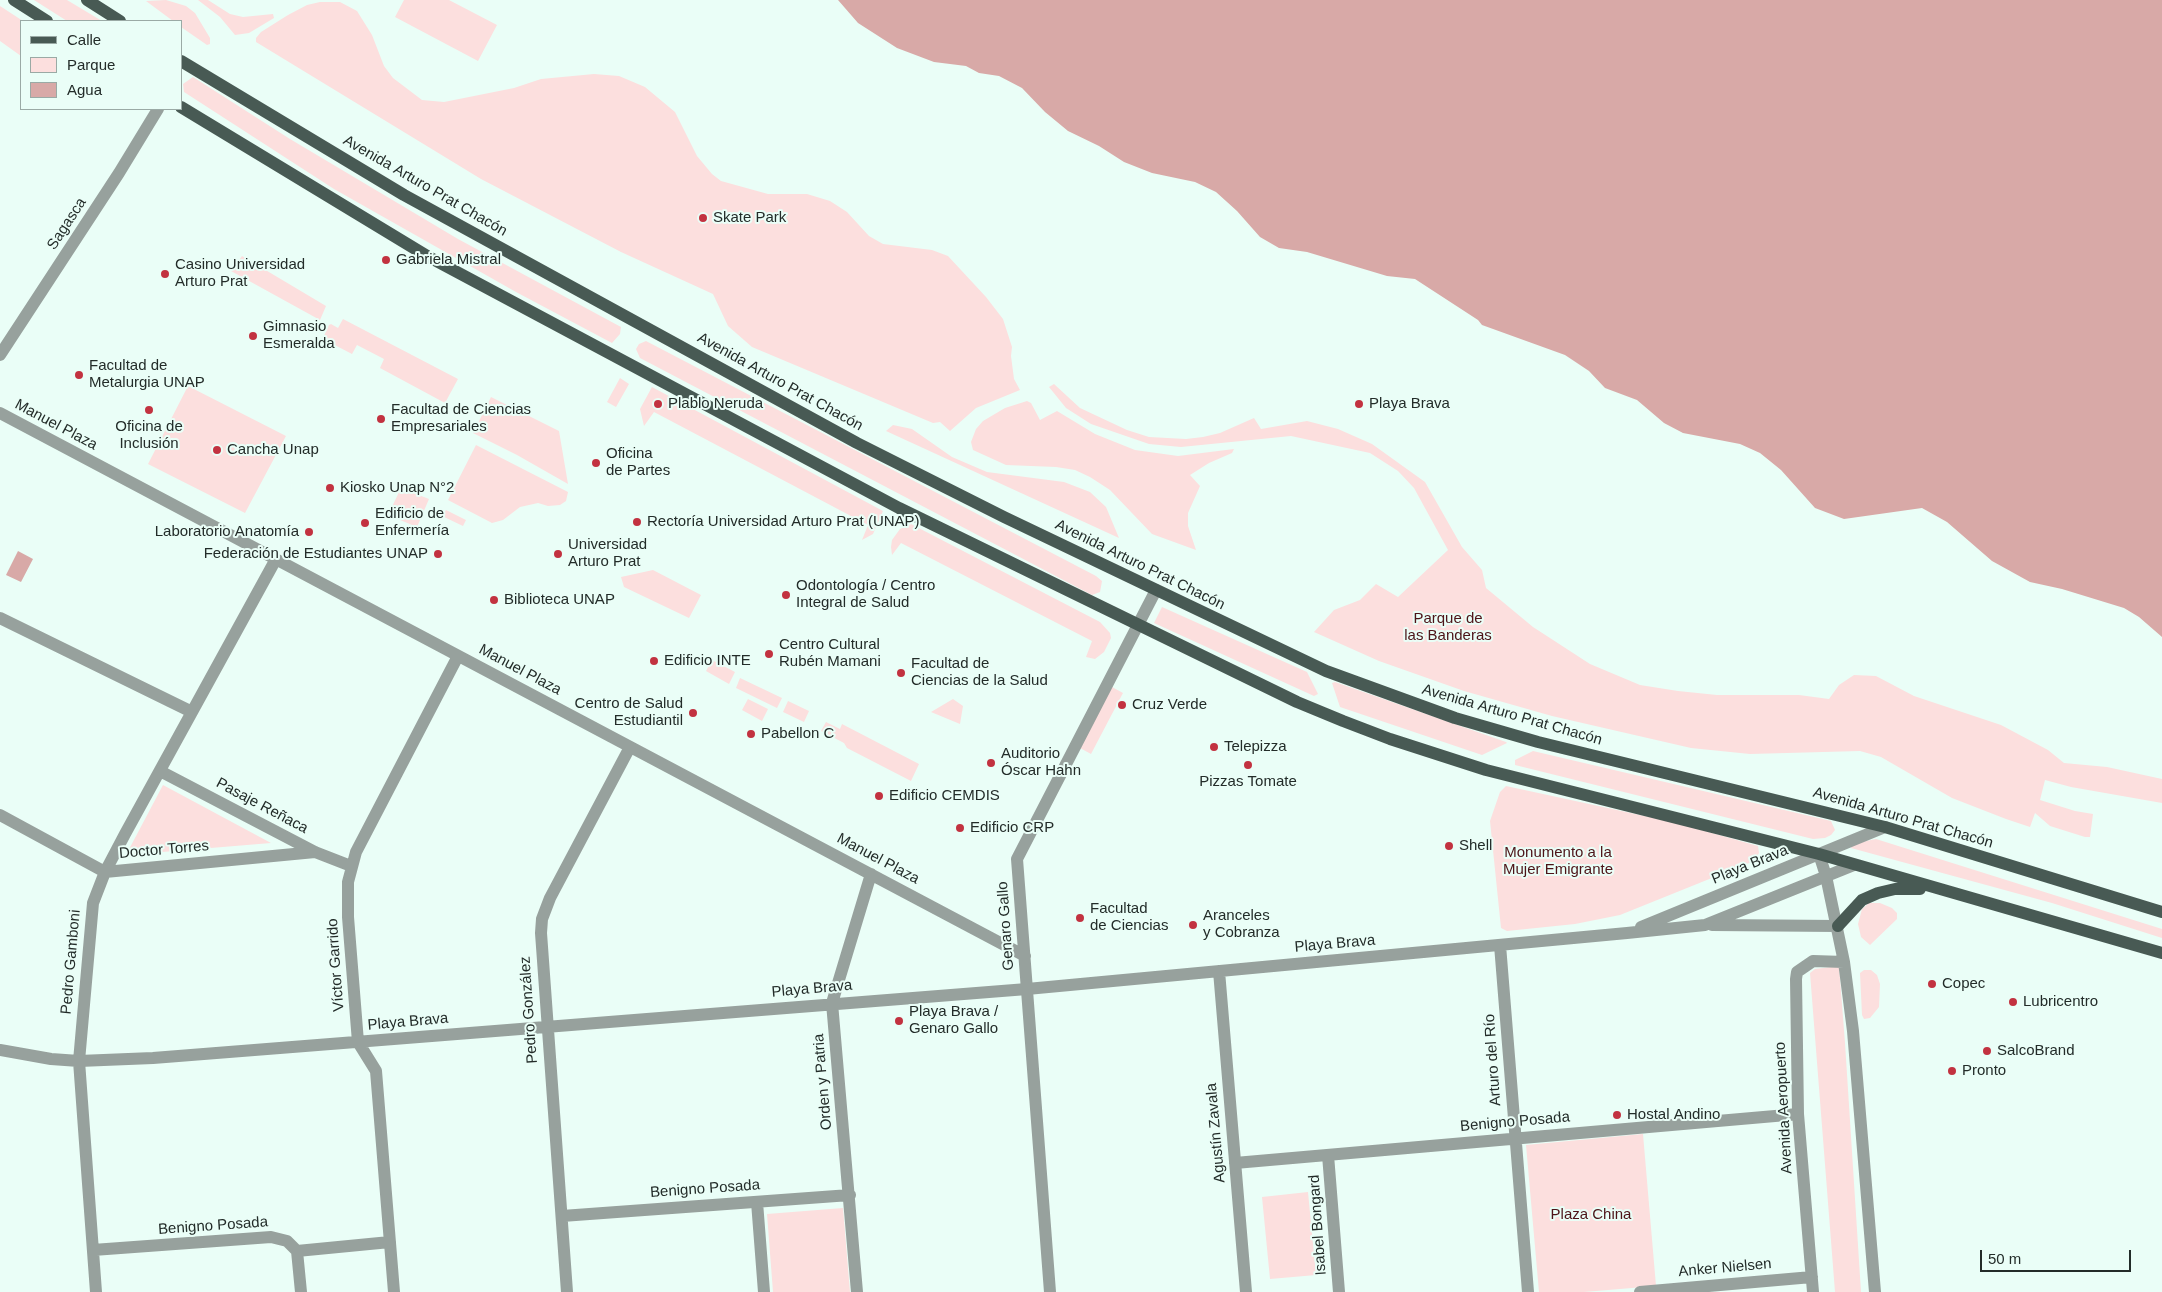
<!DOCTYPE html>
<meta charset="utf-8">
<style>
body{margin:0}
#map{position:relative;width:2162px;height:1292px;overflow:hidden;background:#eafef7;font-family:Helvetica,sans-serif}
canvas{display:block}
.legend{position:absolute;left:20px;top:20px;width:162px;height:90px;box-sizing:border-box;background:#eafef7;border:1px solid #9aaaa5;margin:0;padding:6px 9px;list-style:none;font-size:15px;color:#232c29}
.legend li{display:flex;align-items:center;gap:10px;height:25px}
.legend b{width:25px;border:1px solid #9aaaa5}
.scale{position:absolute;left:1980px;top:1250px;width:151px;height:22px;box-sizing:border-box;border:2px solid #232c29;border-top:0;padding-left:6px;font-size:15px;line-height:18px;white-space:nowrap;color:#232c29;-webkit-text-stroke:4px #eafef7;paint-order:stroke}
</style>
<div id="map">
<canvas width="2162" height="1292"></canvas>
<ul class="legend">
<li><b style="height:6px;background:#485a54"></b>Calle</li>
<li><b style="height:14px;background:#fcdfde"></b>Parque</li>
<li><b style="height:14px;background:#d8a9a7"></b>Agua</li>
</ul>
<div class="scale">50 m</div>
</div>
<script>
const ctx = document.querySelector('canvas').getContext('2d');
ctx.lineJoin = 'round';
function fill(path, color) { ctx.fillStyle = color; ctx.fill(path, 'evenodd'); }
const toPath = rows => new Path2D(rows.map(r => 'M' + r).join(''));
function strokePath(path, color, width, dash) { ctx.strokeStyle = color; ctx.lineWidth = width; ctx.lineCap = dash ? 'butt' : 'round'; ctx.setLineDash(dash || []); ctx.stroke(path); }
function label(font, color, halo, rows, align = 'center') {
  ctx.font = font + ' Helvetica,sans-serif'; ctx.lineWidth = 4; ctx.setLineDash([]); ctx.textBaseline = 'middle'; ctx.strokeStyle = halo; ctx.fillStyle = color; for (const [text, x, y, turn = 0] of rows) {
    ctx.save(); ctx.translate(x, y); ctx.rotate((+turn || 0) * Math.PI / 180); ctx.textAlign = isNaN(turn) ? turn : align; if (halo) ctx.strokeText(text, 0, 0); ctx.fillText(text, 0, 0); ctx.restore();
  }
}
fill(toPath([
 [34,0,67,0,102,21,67,21],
 [166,0,186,6,195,13,210,38,210,44,207,45,181,27,181,21,173,21,146,1],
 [198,0,208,0,230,14,243,17,273,14,274,18,249,33,235,35,220,17],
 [404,0,449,0,497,25,478,61,395,17],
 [320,2,340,2,357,11,372,35,384,66,393,78,422,100,444,102,514,88,541,79,594,74,619,76,645,87,675,112,697,156,712,174,721,181,768,194,807,194,830,201,847,212,869,236,883,244,932,250,948,256,986,297,1003,319,1012,347,1011,356,1014,379,1020,390,976,408,950,431,940,422,933,423,752,347,728,326,713,294,621,252,481,179,256,42,256,38,261,32,288,15,307,5],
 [0,6,23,21,21,56,0,41],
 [193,77,290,139,458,239,621,327,620,334,612,343,516,292,334,189,184,92,183,84],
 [242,256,326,306,320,320,231,271],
 [343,319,458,379,445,403,380,368,384,359,357,345,352,354,325,340,324,336,329,325,331,324,338,328],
 [646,341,1096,576,1102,581,1100,592,1092,595,640,358,636,349,639,344],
 [620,378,629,384,616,407,607,402],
 [1054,384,1080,408,1127,430,1149,437,1186,439,1203,437,1220,433,1254,418,1261,429,1307,421,1338,429,1372,444,1425,482,1462,547,1482,570,1486,588,1533,627,1590,664,1640,685,1678,691,1717,695,1799,695,1829,699,1839,685,1854,675,1876,676,1914,696,2001,725,2048,750,2064,763,2107,767,2162,779,2162,803,2071,787,2045,780,2040,800,2075,811,2093,814,2090,837,2085,837,2050,826,2035,813,2030,827,2006,819,1952,798,1881,757,1860,751,1750,754,1691,748,1552,716,1464,691,1379,661,1314,632,1334,610,1360,600,1376,584,1398,597,1448,550,1414,488,1398,471,1370,453,1291,436,1181,447,1149,444,1091,424,1066,408,1049,387],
 [188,386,286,436,245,513,148,464],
 [652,387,883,511,873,534,862,540,868,525,654,412,644,426,640,409],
 [491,397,559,431,568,484,517,455,473,433],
 [1027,401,1031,403,1040,420,1057,411,1095,434,1135,450,1178,456,1234,449,1232,453,1209,463,1190,475,1200,486,1188,513,1188,526,1196,550,1152,534,1110,490,1090,477,1075,470,1056,467,1006,465,973,450,971,442,976,429,983,421,1005,408],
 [893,425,912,429,952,457,987,472,1064,482,1090,492,1106,507,1119,538,886,431],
 [476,445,568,492,566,501,560,505,548,506,538,503,520,507,503,520,492,523,448,500],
 [401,488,429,499,417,527,388,515],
 [446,510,466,520,463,526,442,516],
 [911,524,1100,622,1110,633,1111,638,1104,652,1095,659,1086,657,1092,641,901,543,892,555,891,547,892,540,900,529],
 [653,570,701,595,689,618,624,587,621,577],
 [1162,607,1307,672,1318,694,1314,696,1154,623],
 [712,660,735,672,729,684,706,671],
 [740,678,782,698,777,708,736,688],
 [1335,682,1506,742,1507,743,1482,755,1340,707,1332,683],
 [1112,687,1123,693,1091,754,1080,748],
 [748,699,768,709,762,721,742,710],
 [953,699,963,706,960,724,931,712],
 [788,701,809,711,804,722,783,712],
 [826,722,840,729,842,724,919,764,911,781,847,748,844,743,821,731],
 [1533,751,1831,821,1835,830,1831,835,1825,838,1813,839,1515,765,1515,760],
 [163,785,271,843,126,855],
 [1506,786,1677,823,1758,846,1759,853,1754,861,1620,915,1575,924,1507,931,1501,928,1490,821,1500,792],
 [1876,839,2162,929,2162,938,2052,903,1851,848,1852,844],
 [1869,903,1880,903,1892,908,1897,913,1897,919,1870,945,1861,937,1858,924,1862,909],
 [1839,966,1845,1043,1861,1292,1835,1292,1810,973,1815,969],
 [1864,970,1871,970,1877,975,1880,984,1879,1007,1870,1018,1864,1019,1862,1015,1860,973],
 [1643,1134,1656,1286,1584,1292,1539,1292,1526,1145],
 [1308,1192,1316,1275,1270,1279,1262,1197],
 [843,1208,850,1292,773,1292,767,1214]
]), '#fcdfde');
fill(toPath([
 [838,0,2162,0,2162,637,2139,617,2124,608,2062,589,2030,582,1992,561,1947,522,1922,508,1844,519,1815,508,1781,470,1760,453,1740,444,1683,433,1664,423,1637,400,1605,388,1589,371,1565,355,1482,325,1478,320,1415,279,1387,276,1307,252,1279,248,1260,237,1237,211,1216,192,1195,182,1152,173,1124,162,1099,146,1068,131,1045,112,1022,88,999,76,979,73,966,66,934,62,897,48,858,23],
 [18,551,33,559,21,582,6,575]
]), '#d8a9a7');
strokePath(toPath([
 [0,355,119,173,158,109],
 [0,413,1025,956],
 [0,618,192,712],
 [160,771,315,852,351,866],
 [0,815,105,872,315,852],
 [1819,854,1826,876,1844,962,1853,1031,1875,1292],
 [1712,925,1838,926],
 [1641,927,1885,827],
 [1500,945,1528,1292],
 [1219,971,1246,1292],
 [0,1050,51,1059,79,1061,153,1058,1027,989,1627,933,1705,925,1854,865],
 [1328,1155,1339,1292],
 [1235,1163,1798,1114],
 [757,1202,764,1292],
 [562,1216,850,1195],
 [93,1250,271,1237,287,1241,297,1251,390,1242],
 [297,1251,301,1292],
 [96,1292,79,1061,93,903,105,872,125,834,276,559],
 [394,1292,376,1071,358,1042,348,917,348,882,356,852,458,656],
 [567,1292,541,933,542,919,550,898,630,747],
 [857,1292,832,1003,871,874],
 [1050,1292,1017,859,1156,590],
 [1640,1292,1812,1277],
 [1813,1292,1798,1114,1796,979,1797,972,1813,961,1844,962]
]), '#97a19d', 12);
strokePath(toPath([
 [14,0,47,21],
 [87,0,120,21],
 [181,61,404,195,857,443,1004,517,1326,671,1455,718,1538,742,1885,827,2162,912],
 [181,107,427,256,899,508,1297,702,1343,721,1390,739,1486,770,1819,854,2162,953],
 [1838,926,1862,900,1878,893,1895,889,1920,889]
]), '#485a54', 12);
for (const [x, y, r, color] of [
 [703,218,5,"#c23240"],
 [386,260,5,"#c23240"],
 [165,274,5,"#c23240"],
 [253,336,5,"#c23240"],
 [79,375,5,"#c23240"],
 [658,404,5,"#c23240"],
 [1359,404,5,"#c23240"],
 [149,410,5,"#c23240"],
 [381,419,5,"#c23240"],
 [217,450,5,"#c23240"],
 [596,463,5,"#c23240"],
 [330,488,5,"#c23240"],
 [637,522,5,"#c23240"],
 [365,523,5,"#c23240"],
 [309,532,5,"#c23240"],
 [438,554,5,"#c23240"],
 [558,554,5,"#c23240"],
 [786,595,5,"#c23240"],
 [494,600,5,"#c23240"],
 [769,654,5,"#c23240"],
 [654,661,5,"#c23240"],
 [901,673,5,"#c23240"],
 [1122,705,5,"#c23240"],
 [693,713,5,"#c23240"],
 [751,734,5,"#c23240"],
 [1214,747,5,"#c23240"],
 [991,763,5,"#c23240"],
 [1248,765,5,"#c23240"],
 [879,796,5,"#c23240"],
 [960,828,5,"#c23240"],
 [1449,846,5,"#c23240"],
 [1080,918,5,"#c23240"],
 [1193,925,5,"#c23240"],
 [1932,984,5,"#c23240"],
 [2013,1002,5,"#c23240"],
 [899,1021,5,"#c23240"],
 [1987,1051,5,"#c23240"],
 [1952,1071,5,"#c23240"],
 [1617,1115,5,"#c23240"]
]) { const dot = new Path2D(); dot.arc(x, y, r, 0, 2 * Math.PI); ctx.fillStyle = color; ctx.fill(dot); strokePath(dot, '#eafef7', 2); }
label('15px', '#232c29', '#eafef7', [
 ["Avenida Arturo Prat Chacón",425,186,30],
 ["Sagasca",67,224,-57],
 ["Avenida Arturo Prat Chacón",780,382,29],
 ["Manuel Plaza",56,425,28],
 ["Avenida Arturo Prat Chacón",1140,565,26],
 ["Manuel Plaza",520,670,28],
 ["Avenida Arturo Prat Chacón",1512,715,16],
 ["Pasaje Reñaca",262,806,28],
 ["Avenida Arturo Prat Chacón",1903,818,16],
 ["Doctor Torres",164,850,-5],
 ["Manuel Plaza",878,859,28],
 ["Playa Brava",1750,865,-22],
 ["Genaro Gallo",1006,926,-94],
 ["Playa Brava",1335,944,-5],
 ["Pedro Gamboni",71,962,-85],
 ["Víctor Garrido",336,965,-94],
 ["Playa Brava",812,989,-5],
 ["Pedro González",529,1010,-94],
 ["Playa Brava",408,1022,-5],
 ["Arturo del Río",1493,1060,-94],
 ["Orden y Patria",823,1082,-95],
 ["Avenida Aeropuerto",1784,1108,-93],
 ["Benigno Posada",1515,1122,-5],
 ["Agustín Zavala",1216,1133,-95],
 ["Benigno Posada",705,1189,-4],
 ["Isabel Bongard",1318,1225,-94],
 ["Benigno Posada",213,1226,-4],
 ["Anker Nielsen",1725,1268,-5]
]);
label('15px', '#232c29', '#eafef7', [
 ["Skate Park",713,218],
 ["Gabriela Mistral",396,260],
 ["Casino Universidad",175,265],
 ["Arturo Prat",175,282],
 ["Gimnasio",263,327],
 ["Esmeralda",263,344],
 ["Facultad de",89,366],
 ["Metalurgia UNAP",89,383],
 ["Plablo Neruda",668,404],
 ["Playa Brava",1369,404],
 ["Facultad de Ciencias",391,410],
 ["Empresariales",391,427],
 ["Oficina de",149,427,"center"],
 ["Inclusión",149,444,"center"],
 ["Cancha Unap",227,450],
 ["Oficina",606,454],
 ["de Partes",606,471],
 ["Kiosko Unap N°2",340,488],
 ["Edificio de",375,514],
 ["Enfermería",375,531],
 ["Rectoría Universidad Arturo Prat (UNAP)",647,522],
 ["Laboratorio Anatomía",299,532,"right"],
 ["Universidad",568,545],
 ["Arturo Prat",568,562],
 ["Federación de Estudiantes UNAP",428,554,"right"],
 ["Odontología / Centro",796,586],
 ["Integral de Salud",796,603],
 ["Biblioteca UNAP",504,600],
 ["Centro Cultural",779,645],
 ["Rubén Mamani",779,662],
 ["Edificio INTE",664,661],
 ["Facultad de",911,664],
 ["Ciencias de la Salud",911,681],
 ["Centro de Salud",683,704,"right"],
 ["Estudiantil",683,721,"right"],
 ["Cruz Verde",1132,705],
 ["Pabellon C",761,734],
 ["Telepizza",1224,747],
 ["Auditorio",1001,754],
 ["Óscar Hahn",1001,771],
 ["Pizzas Tomate",1248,782,"center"],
 ["Edificio CEMDIS",889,796],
 ["Edificio CRP",970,828],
 ["Shell",1459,846],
 ["Facultad",1090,909],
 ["de Ciencias",1090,926],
 ["Aranceles",1203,916],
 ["y Cobranza",1203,933],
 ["Copec",1942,984],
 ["Lubricentro",2023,1002],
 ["Playa Brava /",909,1012],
 ["Genaro Gallo",909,1029],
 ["SalcoBrand",1997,1051],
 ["Pronto",1962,1071],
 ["Hostal Andino",1627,1115]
], 'left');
label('15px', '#4d1418', '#eafef7', [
 ["Parque de",1448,619],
 ["las Banderas",1448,636],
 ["Monumento a la",1558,853],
 ["Mujer Emigrante",1558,870],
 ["Plaza China",1591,1215]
]);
</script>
